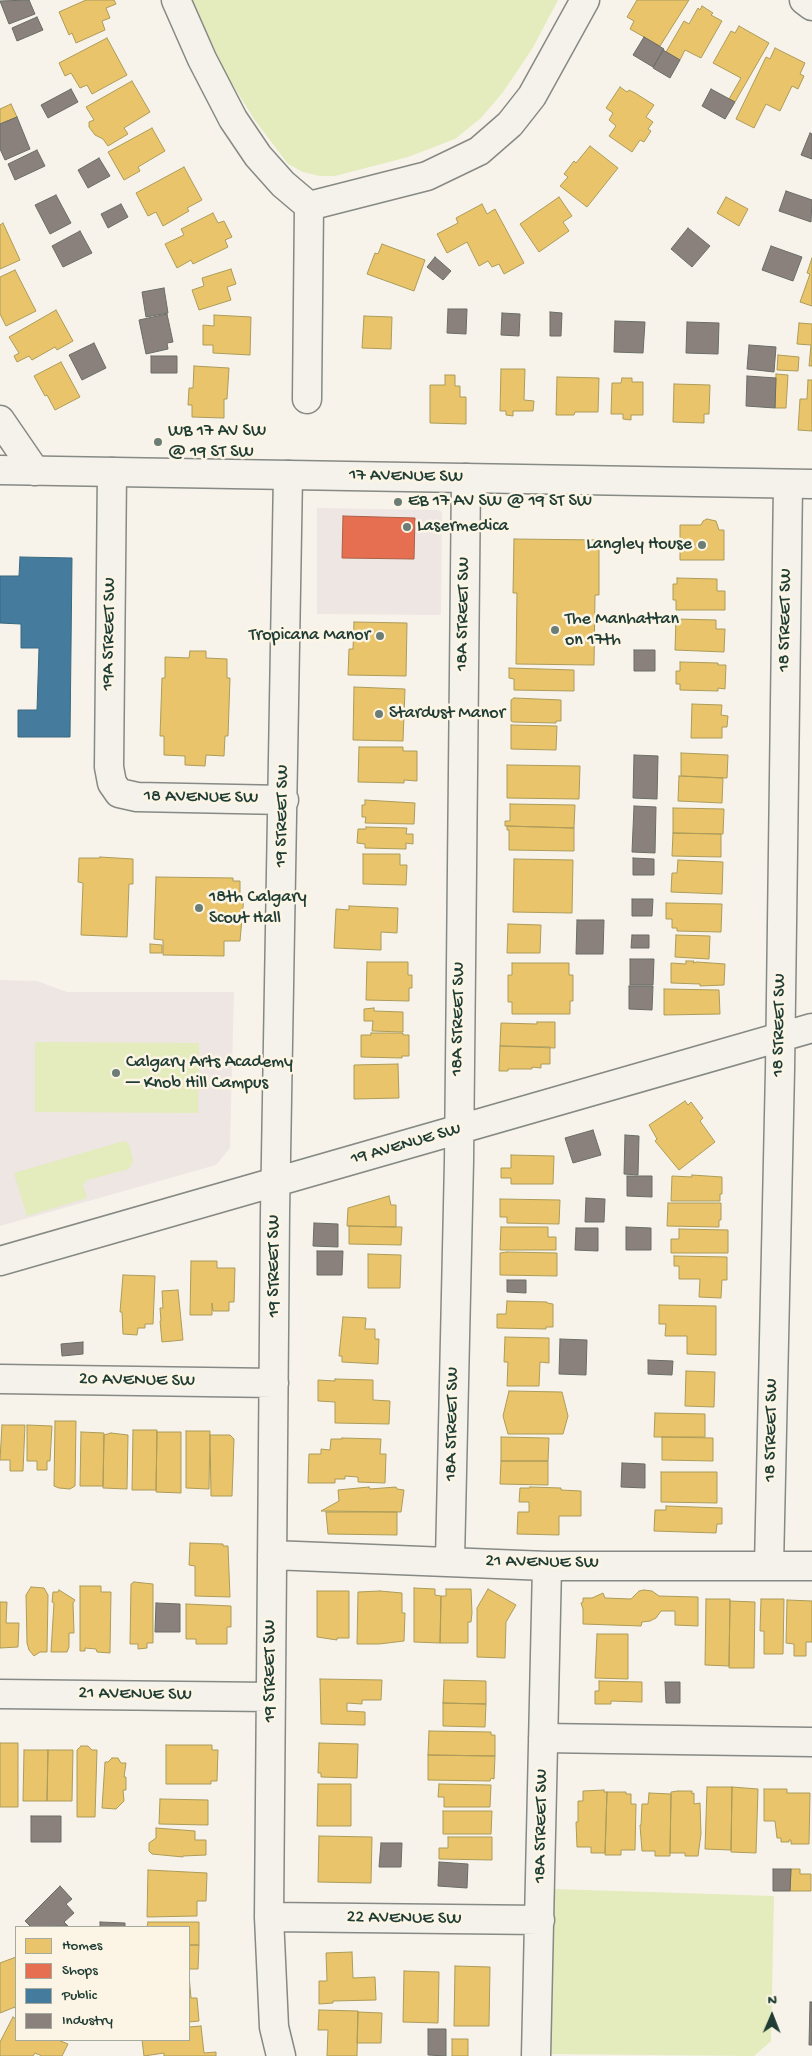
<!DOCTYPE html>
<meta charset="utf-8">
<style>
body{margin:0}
#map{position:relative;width:812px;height:2056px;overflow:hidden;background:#f7f3ea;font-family:"Gochi Hand",sans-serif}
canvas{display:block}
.legend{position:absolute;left:15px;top:1926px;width:175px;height:115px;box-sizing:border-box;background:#fcf5e5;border:1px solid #a4ab9e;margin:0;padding:6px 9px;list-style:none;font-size:15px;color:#1f3d34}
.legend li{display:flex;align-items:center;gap:10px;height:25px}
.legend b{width:25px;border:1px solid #a4ab9e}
.north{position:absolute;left:747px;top:1991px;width:50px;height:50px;-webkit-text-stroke:4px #fcf5e5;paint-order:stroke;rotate:1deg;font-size:14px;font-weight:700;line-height:20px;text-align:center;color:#1f3d34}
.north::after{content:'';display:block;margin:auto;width:18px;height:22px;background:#1f3d34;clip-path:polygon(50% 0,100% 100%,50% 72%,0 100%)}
</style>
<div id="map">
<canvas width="812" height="2056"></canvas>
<ul class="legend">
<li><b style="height:14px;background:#e9c46a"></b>Homes</li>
<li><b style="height:14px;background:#e76f51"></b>Shops</li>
<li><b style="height:14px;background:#457b9d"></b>Public</li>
<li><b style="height:14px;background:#8a817c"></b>Industry</li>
</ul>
<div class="north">N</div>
</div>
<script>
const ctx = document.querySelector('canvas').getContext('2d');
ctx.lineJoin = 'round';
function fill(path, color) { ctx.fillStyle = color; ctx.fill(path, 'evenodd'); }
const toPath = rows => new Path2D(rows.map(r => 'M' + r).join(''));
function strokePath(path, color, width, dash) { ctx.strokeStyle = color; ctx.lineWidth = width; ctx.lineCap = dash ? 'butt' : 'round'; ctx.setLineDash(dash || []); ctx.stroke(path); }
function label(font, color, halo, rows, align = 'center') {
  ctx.font = font + ' "Gochi Hand",sans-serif'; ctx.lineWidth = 5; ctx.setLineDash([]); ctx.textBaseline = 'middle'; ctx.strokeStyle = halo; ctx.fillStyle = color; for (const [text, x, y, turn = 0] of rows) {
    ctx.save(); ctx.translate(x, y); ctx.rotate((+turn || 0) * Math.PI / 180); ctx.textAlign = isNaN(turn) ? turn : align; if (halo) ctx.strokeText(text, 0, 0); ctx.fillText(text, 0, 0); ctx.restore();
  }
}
fill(toPath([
 [317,508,438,510,442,512,441,615,317,614],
 [0,980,37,981,67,992,234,992,230,1148,216,1165,0,1226]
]), '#ede6e3');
fill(toPath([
 [192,0,558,0,532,49,503,92,481,118,455,139,408,157,335,176,320,176,303,172,288,164,254,119,226,74],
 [35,1042,199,1043,198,1113,35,1112],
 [124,1141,129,1144,133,1161,129,1169,87,1180,83,1185,87,1198,27,1216,14,1173],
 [554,1889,774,1896,771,2041,754,2056,550,2054]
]), '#e4ebbc');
const homes = toPath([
 [86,0,114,0,116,4,106,8,110,18,102,21,105,30,76,43,72,33,69,35,59,12,86,0],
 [637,0,689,0,660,46,630,29,634,21,627,17,637,0],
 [702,6,713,13,711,15,722,21,701,58,685,50,680,60,666,52,684,21,689,24,698,8,700,10,702,6],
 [739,26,769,43,735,102,729,99,741,78,713,63,731,31,735,33,739,26],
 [107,38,127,75,92,94,87,85,80,88,71,73,65,76,59,63,107,38],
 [775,48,805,63,800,74,804,76,798,89,792,86,780,111,766,104,754,128,736,119,766,57,770,59,775,48],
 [132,81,150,112,124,128,128,134,108,146,103,139,95,135,89,127,89,122,94,120,86,107,132,81],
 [620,87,627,92,629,90,635,93,654,105,646,117,653,122,648,129,651,131,644,142,640,140,632,152,609,136,616,126,609,120,613,113,606,108,620,87],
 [11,104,17,117,0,124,0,109,11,104],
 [152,128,165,151,138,167,140,171,124,180,108,152,152,128],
 [590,146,618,168,587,207,560,186,568,177,564,174,574,161,576,163,590,146],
 [184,167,202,200,187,208,189,211,163,226,156,212,148,216,136,193,184,167],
 [559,197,572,216,563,222,569,231,539,252,520,224,559,197],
 [726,197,748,209,739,226,717,213,726,197],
 [482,204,487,214,495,209,524,263,504,274,499,264,492,267,488,261,479,266,467,242,447,253,437,234,458,223,456,218,482,204],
 [213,213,218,223,224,221,232,237,225,240,228,247,193,264,191,260,177,268,165,244,184,235,181,229,213,213],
 [3,223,20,260,0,269,0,225,3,223],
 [382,244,425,260,414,291,367,274,375,253,378,254,382,244],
 [812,258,812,306,800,302,810,274,807,273,812,258],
 [231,269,236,284,227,287,231,300,199,310,192,290,204,286,202,278,231,269],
 [15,270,36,311,6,326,0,314,0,277,15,270],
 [56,310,73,341,57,350,55,347,32,360,29,356,17,362,14,356,19,353,9,337,56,310],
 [214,315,251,317,250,355,213,353,213,345,203,345,203,325,214,326,214,315],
 [364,316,392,317,391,349,362,348,364,316],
 [799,323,812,324,812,366,809,366,811,345,797,344,799,323],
 [778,355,799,357,798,371,777,370,778,355],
 [61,362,80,397,55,410,47,395,45,396,34,376,61,362],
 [194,366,229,368,227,399,224,399,224,418,192,417,192,405,188,405,189,388,193,388,194,366],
 [501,369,525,369,524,400,534,401,533,411,513,411,513,416,506,415,506,411,500,411,501,369],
 [776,374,788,375,786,408,775,408,776,374],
 [445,375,455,375,455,386,460,386,460,397,466,397,466,424,430,423,430,385,445,385,445,375],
 [557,377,599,378,598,412,575,412,574,415,556,415,557,377],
 [622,378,632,378,632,382,643,382,643,415,631,415,631,420,623,419,623,414,611,414,612,383,621,383,622,378],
 [808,380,812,380,812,431,798,430,800,399,807,399,808,380],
 [674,384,710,385,709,414,704,414,704,423,673,422,674,384],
 [707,519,716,521,719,530,724,530,724,560,680,560,680,525,701,525,703,521,707,519],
 [514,539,599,540,599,595,595,595,594,665,516,664,517,593,513,593,514,539],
 [677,578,717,579,717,591,725,591,725,610,676,610,676,600,673,600,673,584,677,584,677,578],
 [676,619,716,620,716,629,725,629,724,652,675,650,676,619],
 [354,622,407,623,406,676,348,675,349,649,353,649,354,622],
 [190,651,206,651,206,658,227,659,227,678,230,678,228,736,225,736,224,756,206,755,205,766,185,765,185,756,164,755,164,736,160,736,162,678,165,678,165,657,189,658,190,651],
 [680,662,718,663,718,665,726,665,725,689,718,688,718,691,680,690,680,684,676,684,676,671,680,671,680,662],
 [509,668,574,670,574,691,514,690,514,679,509,678,509,668],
 [354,687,405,689,403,741,353,740,354,687],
 [514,698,561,700,561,721,556,721,556,723,513,722,511,721,511,700,514,698],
 [692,704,722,705,721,715,728,716,727,727,722,727,722,738,691,738,692,704],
 [511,725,557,726,556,750,511,749,511,725],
 [359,747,403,747,403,751,417,751,417,781,404,780,404,783,358,782,359,747],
 [681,753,728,755,727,778,681,776,681,753],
 [507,765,580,766,579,799,507,798,507,765],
 [679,776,723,778,722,803,678,801,679,776],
 [365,800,415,803,414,824,365,823,366,817,362,817,362,805,365,805,365,800],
 [510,804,575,805,574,828,505,826,505,821,510,821,510,804],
 [673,808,724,809,723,834,673,833,673,808],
 [507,826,574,828,574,851,509,850,509,830,507,830,507,826],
 [366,827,407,828,406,834,413,834,413,844,406,843,406,849,365,848,365,844,357,843,358,829,366,829,366,827],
 [673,833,721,834,721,857,672,856,673,833],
 [363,854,400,854,400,865,407,865,406,885,363,884,363,854],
 [100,857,133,859,133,884,129,884,127,937,81,935,83,883,78,882,79,858,100,858,100,857],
 [514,859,573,860,572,913,513,912,514,859],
 [678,860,723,862,722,894,671,892,672,873,677,873,678,860],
 [156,877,233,878,233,881,240,881,240,894,241,896,244,896,240,941,224,941,224,956,163,955,163,940,154,939,156,877],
 [666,903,722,904,721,932,677,931,677,928,672,928,672,919,666,919,666,903],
 [349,906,398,908,397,933,381,932,381,950,334,948,336,909,349,910,349,906],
 [508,924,541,925,540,953,507,953,508,924],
 [676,935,710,936,709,959,675,957,676,935],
 [150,944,162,945,162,953,150,953,150,944],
 [686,961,694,961,693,963,697,962,725,964,724,985,700,986,700,984,671,983,671,963,686,964,686,961],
 [367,962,408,962,408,975,412,975,412,988,409,988,409,1001,366,1000,367,962],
 [512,963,569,963,569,975,573,975,573,1001,570,1001,570,1014,512,1014,512,1002,508,1002,508,975,512,975,512,963],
 [664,989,719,990,720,1014,664,1015,664,989],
 [374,1008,374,1011,403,1012,403,1032,372,1031,373,1021,364,1021,364,1009,374,1008],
 [537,1022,555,1022,555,1048,500,1046,501,1023,537,1024,537,1022],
 [371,1033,403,1033,403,1035,409,1035,409,1056,402,1056,402,1058,361,1057,361,1035,371,1035,371,1033],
 [500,1046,550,1047,550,1064,541,1064,541,1068,532,1067,532,1069,508,1069,508,1071,499,1071,500,1046],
 [398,1064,399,1098,354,1099,354,1065,398,1064],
 [685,1101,688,1105,691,1102,703,1118,700,1121,715,1142,679,1170,655,1141,657,1139,649,1125,685,1101],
 [511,1155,554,1156,553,1184,511,1184,511,1178,501,1178,501,1168,511,1168,511,1155],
 [692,1175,722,1177,722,1194,720,1194,720,1201,671,1201,672,1176,692,1177,692,1175],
 [389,1196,391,1205,396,1205,396,1227,347,1226,348,1208,389,1196],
 [500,1199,560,1200,559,1224,507,1223,507,1217,500,1217,500,1199],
 [668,1203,721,1203,721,1220,719,1220,719,1227,667,1226,668,1203],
 [349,1226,402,1227,401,1245,349,1244,349,1226],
 [501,1227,548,1227,548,1237,556,1237,556,1250,500,1250,501,1227],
 [679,1229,728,1230,728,1253,671,1253,671,1239,679,1239,679,1229],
 [507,1252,557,1253,557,1276,500,1275,500,1253,507,1252],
 [368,1254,401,1255,400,1288,368,1288,368,1254],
 [674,1256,727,1257,727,1280,722,1280,721,1298,699,1297,700,1279,679,1279,679,1266,674,1266,674,1256],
 [191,1261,217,1261,217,1268,235,1268,234,1302,229,1302,229,1311,213,1311,212,1303,212,1315,190,1315,191,1261],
 [123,1275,155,1276,153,1324,145,1324,145,1328,138,1328,137,1335,123,1334,122,1312,120,1312,123,1275],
 [178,1290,183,1340,162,1342,160,1321,161,1321,160,1308,163,1308,162,1291,178,1290],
 [507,1301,547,1302,547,1303,553,1304,553,1327,546,1327,546,1329,497,1328,497,1314,506,1314,507,1301],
 [659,1305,716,1306,716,1355,687,1354,687,1336,665,1336,666,1324,659,1324,659,1305],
 [343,1317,366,1318,365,1329,375,1329,375,1339,379,1339,378,1364,342,1362,342,1356,339,1356,343,1317],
 [505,1337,549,1338,549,1363,540,1362,539,1386,507,1386,508,1362,504,1362,505,1337],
 [686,1371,715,1372,714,1407,685,1406,686,1371],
 [335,1379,373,1380,373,1400,390,1401,389,1424,335,1423,335,1402,318,1401,318,1380,335,1381,335,1379],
 [509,1391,562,1392,568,1416,563,1434,508,1434,503,1416,509,1391],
 [655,1413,705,1414,705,1437,654,1437,655,1413],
 [55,1421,76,1421,75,1486,70,1489,59,1488,54,1486,55,1421],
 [2,1425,25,1425,23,1471,10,1471,10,1460,0,1460,2,1425],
 [27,1425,52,1426,50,1461,47,1461,47,1470,37,1470,37,1461,27,1461,27,1425],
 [133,1430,157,1430,156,1490,132,1490,133,1430],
 [186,1431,210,1431,209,1489,186,1488,186,1431],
 [81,1432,104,1433,103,1486,80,1486,81,1432],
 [157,1432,181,1432,181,1493,156,1492,157,1432],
 [111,1433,128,1435,127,1489,103,1488,104,1435,111,1433],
 [210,1435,230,1435,234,1439,232,1496,211,1496,210,1435],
 [501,1437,549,1438,548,1461,501,1461,501,1437],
 [662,1437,713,1438,713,1461,662,1460,662,1437],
 [342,1438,381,1439,380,1454,386,1454,385,1483,358,1482,358,1477,345,1476,345,1479,335,1479,335,1483,308,1483,309,1454,321,1454,321,1449,330,1450,331,1439,342,1439,342,1438],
 [501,1461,548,1461,548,1485,500,1484,501,1461],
 [661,1472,717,1472,717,1503,661,1502,661,1472],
 [369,1487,370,1489,396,1487,397,1489,404,1490,401,1512,321,1511,339,1501,338,1490,369,1487],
 [530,1487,561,1488,561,1490,581,1491,581,1516,559,1516,559,1535,517,1534,518,1512,529,1512,529,1502,519,1502,520,1488,530,1488,530,1487],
 [666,1506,722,1508,722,1524,717,1524,716,1533,654,1531,655,1510,666,1510,666,1506],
 [326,1512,397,1512,397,1535,328,1534,326,1512],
 [190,1543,223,1544,223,1546,228,1546,230,1597,195,1596,195,1566,189,1565,190,1543],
 [134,1582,153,1584,153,1643,147,1643,147,1648,138,1649,138,1644,130,1644,131,1584,134,1582],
 [80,1586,101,1586,101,1592,111,1592,110,1653,97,1652,96,1649,85,1648,85,1651,80,1651,80,1586],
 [31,1587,44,1588,48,1595,47,1652,40,1652,34,1656,29,1650,27,1643,26,1595,31,1587],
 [414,1588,435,1589,435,1595,441,1596,440,1643,414,1642,414,1588],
 [446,1589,471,1589,472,1613,471,1622,468,1622,468,1643,440,1643,441,1596,446,1596,446,1589],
 [488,1589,516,1605,506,1622,505,1658,477,1657,477,1608,488,1589],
 [59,1590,75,1600,73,1603,74,1633,69,1633,69,1647,67,1652,51,1652,54,1603,52,1602,53,1592,58,1592,59,1590],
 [644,1590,652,1591,659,1596,698,1597,698,1626,675,1625,675,1611,661,1611,656,1618,650,1621,642,1622,641,1626,583,1624,583,1609,581,1603,583,1602,583,1598,592,1598,603,1593,605,1598,631,1599,639,1591,644,1590],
 [317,1591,349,1591,349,1638,337,1638,337,1640,317,1637,317,1591],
 [380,1591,402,1593,402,1613,405,1613,404,1641,379,1644,357,1644,358,1592,380,1591],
 [706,1599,730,1599,729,1666,705,1665,706,1599],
 [761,1599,784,1599,783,1654,764,1654,764,1631,760,1631,761,1599],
 [787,1600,812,1601,812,1642,806,1642,806,1656,794,1656,794,1644,786,1643,787,1600],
 [730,1601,755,1602,754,1668,729,1668,730,1601],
 [0,1602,7,1602,6,1623,19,1623,18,1647,0,1648,0,1602],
 [186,1604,231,1606,231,1627,227,1627,227,1644,196,1644,196,1639,186,1639,186,1604],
 [597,1634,628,1634,628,1679,595,1678,597,1634],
 [320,1679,382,1680,381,1700,362,1700,362,1704,347,1703,347,1711,365,1712,365,1725,321,1724,320,1679],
 [444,1680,486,1681,486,1704,443,1703,444,1680],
 [599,1681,642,1682,642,1702,611,1701,611,1704,595,1704,595,1691,599,1691,599,1681],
 [443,1703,486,1704,485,1727,443,1726,443,1703],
 [429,1731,491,1732,491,1735,495,1735,495,1756,428,1755,429,1731],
 [0,1743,18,1743,18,1807,0,1807,0,1743],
 [319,1743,358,1744,357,1778,321,1777,321,1773,318,1773,319,1743],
 [166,1745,212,1745,212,1750,218,1750,217,1781,211,1781,211,1784,166,1784,166,1745],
 [81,1746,88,1746,92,1750,97,1750,95,1817,77,1817,77,1750,81,1746],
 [24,1750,48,1750,47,1801,23,1801,24,1750],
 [48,1750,73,1750,72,1801,47,1801,48,1750],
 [428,1755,495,1756,494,1779,491,1778,490,1781,428,1780,428,1755],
 [112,1758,118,1758,121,1763,126,1763,124,1777,126,1777,126,1790,123,1790,124,1801,116,1809,102,1808,105,1762,108,1762,112,1758],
 [318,1784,351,1784,351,1826,317,1826,318,1784],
 [439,1784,491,1785,490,1807,444,1807,444,1797,438,1797,439,1784],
 [707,1787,732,1787,731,1850,705,1849,707,1787],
 [732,1787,758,1789,756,1853,731,1852,732,1787],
 [764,1789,787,1789,787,1793,810,1793,809,1844,791,1844,791,1840,789,1840,789,1842,781,1842,781,1838,777,1838,775,1821,764,1821,764,1789],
 [604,1790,604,1792,607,1792,605,1853,591,1853,591,1847,577,1847,576,1822,578,1822,578,1801,583,1801,583,1791,604,1790],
 [678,1791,692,1791,692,1794,694,1793,694,1804,700,1803,701,1834,698,1856,685,1856,685,1853,670,1853,671,1792,678,1791],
 [607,1792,626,1792,626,1794,631,1794,631,1804,636,1804,635,1850,621,1850,621,1855,605,1855,607,1792],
 [649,1793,671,1794,670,1856,655,1856,655,1851,642,1851,640,1825,641,1825,642,1804,648,1804,649,1793],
 [160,1799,208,1800,208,1825,159,1824,160,1799],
 [443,1811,492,1811,491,1834,443,1834,443,1811],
 [156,1828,195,1831,195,1840,206,1840,206,1855,183,1856,183,1857,152,1854,149,1851,149,1843,156,1838,156,1828],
 [319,1836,372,1837,371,1883,318,1882,319,1836],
 [448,1837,492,1837,492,1860,439,1859,439,1848,448,1848,448,1837],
 [791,1869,800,1869,800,1874,811,1874,811,1891,790,1891,791,1869],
 [148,1870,207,1873,206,1901,197,1901,197,1916,147,1917,148,1870],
 [148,1922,199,1922,199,1945,189,1945,189,1927,147,1927,148,1922],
 [189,1945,199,1945,198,1969,189,1969,189,1945],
 [352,1952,353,1978,375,1977,376,2000,333,2001,333,2003,319,2004,319,1981,327,1981,326,1953,352,1952],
 [16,1957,16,2012,15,2007,0,2013,0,1963,16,1957],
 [455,1966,490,1967,489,2026,454,2026,455,1966],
 [404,1971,439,1972,438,2023,403,2022,404,1971],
 [189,1975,191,1998,197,1998,199,2021,189,2022,189,1975],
 [319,2010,358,2011,357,2056,327,2056,328,2030,318,2030,319,2010],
 [358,2012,382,2013,381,2043,357,2043,358,2012],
 [13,2017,16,2019,16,2040,58,2040,68,2044,62,2056,42,2056,35,2053,33,2056,0,2056,0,2042,13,2017],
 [201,2026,204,2053,216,2052,216,2056,164,2056,164,2053,144,2056,142,2040,189,2040,189,2027,201,2026],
 [452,2039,468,2039,468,2056,452,2056,452,2039]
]);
fill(homes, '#e9c46a');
strokePath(homes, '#ac9c5a', 1);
const shops = toPath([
 [343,516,415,518,414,559,342,558,343,516]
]);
fill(shops, '#e76f51');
strokePath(shops, '#ab6048', 1);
const public = toPath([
 [20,557,72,558,70,737,18,737,18,710,37,710,39,648,21,648,21,624,0,623,0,576,19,576,20,557]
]);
fill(public, '#457b9d');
strokePath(public, '#3a687e', 1);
const industry = toPath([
 [29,0,35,14,9,24,0,1,29,0],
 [37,17,43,30,17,41,12,28,37,17],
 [644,37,664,49,653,67,633,55,644,37],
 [663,50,680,60,670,78,653,68,663,50],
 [71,89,78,102,48,118,41,105,71,89],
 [711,89,735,102,725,119,702,106,711,89],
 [17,117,30,149,5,160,0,149,0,124,17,117],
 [810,133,812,134,812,159,801,155,810,133],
 [37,150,45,166,15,180,8,164,37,150],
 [99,158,110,176,88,188,78,170,99,158],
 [786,191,812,200,811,222,779,211,786,191],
 [56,195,71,223,50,234,35,205,56,195],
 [121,204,128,217,108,228,101,214,121,204],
 [688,228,710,246,692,267,671,249,688,228],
 [80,231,92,253,63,267,52,246,80,231],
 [771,246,802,257,793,281,762,270,771,246],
 [435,257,451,271,443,280,427,267,435,257],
 [164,288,168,313,146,317,142,292,164,288],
 [448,309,467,309,466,334,447,333,448,309],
 [550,312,562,313,561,336,550,336,550,312],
 [502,313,520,314,519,336,501,335,502,313],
 [167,314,173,342,167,343,168,349,146,354,139,320,167,314],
 [615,321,645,322,643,353,614,352,615,321],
 [687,322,719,323,718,354,686,353,687,322],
 [94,343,106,368,82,380,69,355,94,343],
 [749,345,776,347,774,372,747,369,749,345],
 [151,356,177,356,177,373,151,373,151,356],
 [747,376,776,378,775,408,746,406,747,376],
 [634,650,655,650,655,671,634,671,634,650],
 [634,755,658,756,657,799,633,798,634,755],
 [634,806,656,807,655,853,632,852,634,806],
 [633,858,654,859,654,875,633,875,633,858],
 [632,899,653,899,652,916,632,916,632,899],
 [577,920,604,920,603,954,576,954,577,920],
 [632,935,649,935,649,948,631,948,632,935],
 [630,959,654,959,653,985,630,985,630,959],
 [629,986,653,986,652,1010,629,1009,629,986],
 [593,1130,601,1155,573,1163,565,1138,593,1130],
 [625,1135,639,1136,638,1175,624,1174,625,1135],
 [627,1176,652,1176,652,1197,627,1196,627,1176],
 [586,1198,605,1199,604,1222,585,1222,586,1198],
 [314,1223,338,1224,338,1247,313,1246,314,1223],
 [626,1227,651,1228,651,1250,626,1250,626,1227],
 [576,1228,598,1228,598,1251,575,1250,576,1228],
 [317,1251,343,1251,342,1275,317,1275,317,1251],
 [507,1280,526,1280,526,1293,507,1292,507,1280],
 [560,1339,587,1340,586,1375,559,1374,560,1339],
 [83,1342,83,1354,62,1356,61,1344,83,1342],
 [648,1360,673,1361,672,1375,648,1374,648,1360],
 [622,1463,645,1464,645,1488,621,1487,622,1463],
 [156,1603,180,1604,180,1632,155,1632,156,1603],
 [665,1682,680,1682,680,1703,666,1703,665,1682],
 [31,1816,61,1816,61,1842,31,1842,31,1816],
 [381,1843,402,1843,401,1867,379,1867,381,1843],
 [439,1862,468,1864,467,1888,438,1886,439,1862],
 [773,1869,791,1869,790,1891,773,1891,773,1869],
 [60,1886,72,1899,66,1904,74,1913,64,1922,68,1926,31,1927,25,1921,60,1886],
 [100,1922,125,1923,125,1927,100,1927,100,1922],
 [810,2002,812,2002,812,2045,809,2045,810,2002],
 [428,2029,446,2029,446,2056,428,2055,428,2029]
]);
fill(industry, '#8a817c');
strokePath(industry, '#6a6d66', 1);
const minor = toPath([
 [176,0,202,59,233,119,258,156,283,184,309,206,307,399],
 [804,0,812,6],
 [309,206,427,176,479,151,510,124,532,96,585,0],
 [0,420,35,471],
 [112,472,109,767,112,783,119,793,137,797,284,800],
 [0,1261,812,1028],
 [0,1379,274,1383],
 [272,1555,547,1566,812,1566],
 [450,1560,459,1161,466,478],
 [769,1566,780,1070,788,484],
 [0,1694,271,1697],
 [543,1738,812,1742],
 [269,1917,540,1920],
 [281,2056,274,2027,269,1917,275,1213,288,475],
 [536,2056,547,1566]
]);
const major = toPath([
 [0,470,812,484]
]);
strokePath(minor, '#868984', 31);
strokePath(major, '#868984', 31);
strokePath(minor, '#f5f2ec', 28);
strokePath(major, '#f5f2ec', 28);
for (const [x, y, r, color] of [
 [158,442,5,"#6b7d74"],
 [398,502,5,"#6b7d74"],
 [407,527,5,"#6b7d74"],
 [702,545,5,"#6b7d74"],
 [555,630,5,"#6b7d74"],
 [380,636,5,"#6b7d74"],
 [379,714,5,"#6b7d74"],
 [199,908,5,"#6b7d74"],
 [116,1073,5,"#6b7d74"]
]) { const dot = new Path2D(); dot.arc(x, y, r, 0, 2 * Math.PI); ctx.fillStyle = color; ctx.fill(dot); strokePath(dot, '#fcf5e5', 2); }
label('18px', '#1f3d34', '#fcf5e5', [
 ["WB 17 AV SW",168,432],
 ["@ 19 ST SW",168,453],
 ["EB 17 AV SW @ 19 ST SW",408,502],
 ["Lasermedica",417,527],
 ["Langley House",692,545,"right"],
 ["The Manhattan",565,620],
 ["on 17th",565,641],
 ["Tropicana Manor",370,636,"right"],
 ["Stardust Manor",389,714],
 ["18th Calgary",209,898],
 ["Scout Hall",209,919],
 ["Calgary Arts Academy",126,1063],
 ["— Knob Hill Campus",126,1084]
], 'left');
label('18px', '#1f3d34', '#fcf5e5', [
 ["17 AVENUE SW",406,477,1],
 ["18A STREET SW",464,614,-89],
 ["18 STREET SW",786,620,-89],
 ["19A STREET SW",110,634,-89],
 ["18 AVENUE SW",201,798,1],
 ["19 STREET SW",283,816,-89],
 ["18A STREET SW",459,1019,-89],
 ["18 STREET SW",780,1025,-89],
 ["19 AVENUE SW",406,1145,-16],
 ["19 STREET SW",275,1266,-90],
 ["20 AVENUE SW",137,1381,1],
 ["18A STREET SW",453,1424,-89],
 ["18 STREET SW",772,1430,-89],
 ["21 AVENUE SW",542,1563,1],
 ["19 STREET SW",271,1671,-90],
 ["21 AVENUE SW",135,1695,1],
 ["18A STREET SW",542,1826,-89],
 ["22 AVENUE SW",404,1919,1]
]);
</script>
